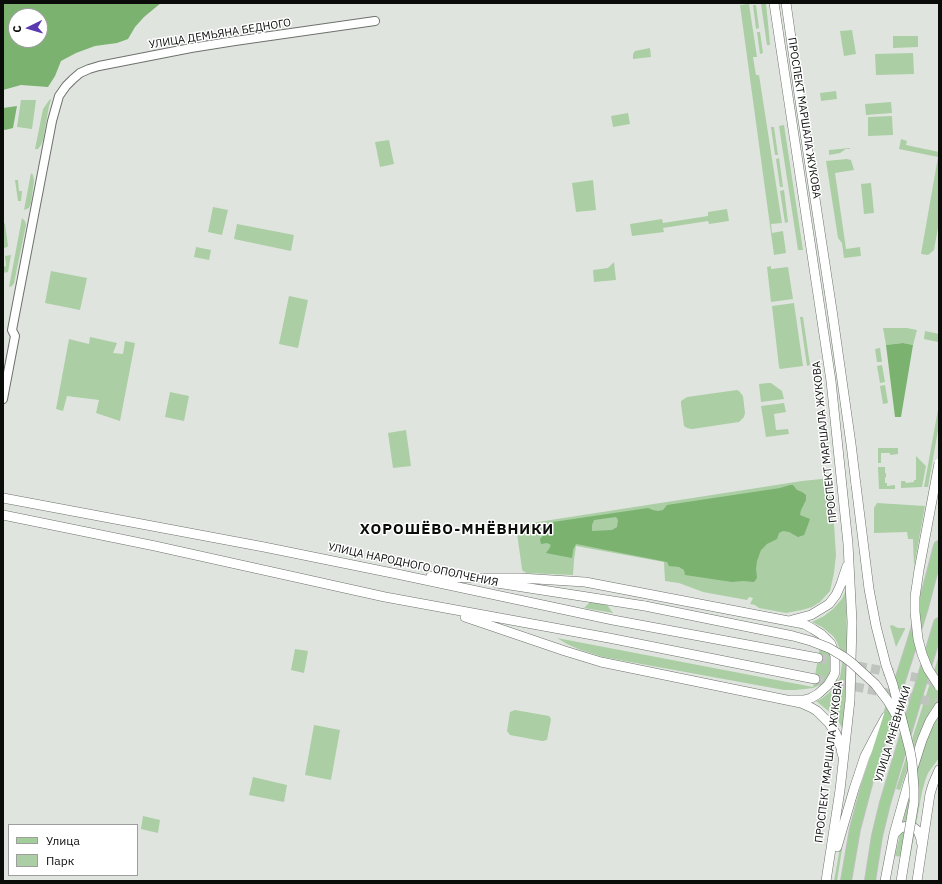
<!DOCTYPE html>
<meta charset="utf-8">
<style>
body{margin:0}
#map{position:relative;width:942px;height:884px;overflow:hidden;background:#dfe5de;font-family:"IBM Plex Sans",sans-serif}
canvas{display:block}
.frame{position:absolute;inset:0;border:4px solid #0a0c0a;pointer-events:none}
.legend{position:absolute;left:8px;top:824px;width:130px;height:52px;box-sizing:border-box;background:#fff;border:1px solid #9d9e9d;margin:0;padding:5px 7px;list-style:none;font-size:12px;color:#0a0c0a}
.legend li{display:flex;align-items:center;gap:8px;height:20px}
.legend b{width:20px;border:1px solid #9d9e9d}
.north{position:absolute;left:8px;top:8px;width:40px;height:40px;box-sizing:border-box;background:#fff;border:1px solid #9d9e9d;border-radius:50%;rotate:265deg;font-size:11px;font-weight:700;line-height:16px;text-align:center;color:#0a0c0a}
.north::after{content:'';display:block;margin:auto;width:14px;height:18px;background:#5b39b1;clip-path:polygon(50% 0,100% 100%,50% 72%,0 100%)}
</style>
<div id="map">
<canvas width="942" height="884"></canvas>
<div class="frame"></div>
<ul class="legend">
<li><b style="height:5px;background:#a2ce99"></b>Улица</li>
<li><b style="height:11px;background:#abcea4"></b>Парк</li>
</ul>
<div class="north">С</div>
</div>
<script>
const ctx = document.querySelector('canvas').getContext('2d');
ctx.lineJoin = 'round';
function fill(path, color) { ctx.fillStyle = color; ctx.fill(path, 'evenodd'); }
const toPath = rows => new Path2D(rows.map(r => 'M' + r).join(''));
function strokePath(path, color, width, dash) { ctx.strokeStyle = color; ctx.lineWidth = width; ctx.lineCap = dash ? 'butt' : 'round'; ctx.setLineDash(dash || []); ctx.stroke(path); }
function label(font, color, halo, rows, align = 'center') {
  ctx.font = font + ' "IBM Plex Sans",sans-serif'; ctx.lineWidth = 3; ctx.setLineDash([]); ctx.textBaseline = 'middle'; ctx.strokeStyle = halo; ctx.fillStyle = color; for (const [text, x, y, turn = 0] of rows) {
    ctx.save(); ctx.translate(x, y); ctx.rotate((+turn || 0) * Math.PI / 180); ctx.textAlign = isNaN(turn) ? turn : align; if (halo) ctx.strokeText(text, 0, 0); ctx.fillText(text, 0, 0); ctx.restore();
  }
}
fill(toPath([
 [749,4,757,57,753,57,756,75,759,75,782,223,771,224,772,233,783,231,786,253,774,255,740,5],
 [761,4,766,4,768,23,770,45,767,45],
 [753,5,756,5,759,28,756,29],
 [852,30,856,54,844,56,840,31],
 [757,32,760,32,763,53,760,54],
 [893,36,918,36,918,47,893,48],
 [650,48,651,57,633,59,633,54,635,51],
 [913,53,914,74,876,75,875,54],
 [836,91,837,99,821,101,820,93],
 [50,99,51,100,49,106,43,140,41,145,38,149,35,149,43,109],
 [21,100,36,100,32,129,17,127],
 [891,102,892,113,866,115,865,104],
 [628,113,630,124,613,127,611,116],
 [892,116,893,135,868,136,868,117],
 [784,125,803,250,798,250,779,126],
 [771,127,774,127,778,155,775,155],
 [901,139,907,141,906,145,939,152,939,222,934,250,928,255,921,254,938,157,899,149],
 [389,140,394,164,380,167,375,142],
 [850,148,850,149,846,149,840,153,829,155,829,150],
 [779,158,783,187,780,187,776,159],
 [847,159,851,160,854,170,835,173,846,249,860,247,861,256,844,258,842,243,838,238,826,161],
 [31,173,33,175,34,181,31,203,29,208,24,210],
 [15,180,18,180,19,191,22,191,21,201,18,201],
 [593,180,596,210,576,212,572,183],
 [871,183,874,213,864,214,861,184],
 [784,190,788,222,785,223,780,191],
 [213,207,228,210,222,235,208,232],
 [727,209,729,221,709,224,708,221,663,228,664,232,632,236,630,224,662,219,663,223,708,216,708,212],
 [22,218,25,221,26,225,14,283,12,286,9,287],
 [3,222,5,224,8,246,7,247,4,248,3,239],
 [237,224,294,235,291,251,234,239],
 [196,247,211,250,209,260,194,257],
 [11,255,8,272,3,273,3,267,6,266,5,256],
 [614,262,616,280,594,282,593,270,608,268],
 [771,266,771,269,788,267,793,299,771,302,767,267],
 [51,271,87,278,80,310,45,303],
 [289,296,308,300,298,348,279,344],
 [794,303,803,366,780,369,779,367,772,306],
 [800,317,803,317,810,365,807,366],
 [883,328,907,328,917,330,913,345,903,343,886,345],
 [925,331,939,334,938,342,924,339],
 [90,337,117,343,113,353,123,354,125,341,135,343,120,421,96,413,99,400,67,396,63,411,56,409,69,339,89,344],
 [880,348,882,362,877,362,875,349],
 [882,365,885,382,880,383,877,366],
 [768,383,771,383,782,391,784,399,761,402,759,384],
 [885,385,888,403,883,404,880,386],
 [737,390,739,391,743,396,745,413,744,417,739,422,692,429,687,428,684,426,681,404,681,401,687,397],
 [170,392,189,396,184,421,165,417],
 [784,403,786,412,774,414,776,430,788,429,789,434,766,437,761,406],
 [939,404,939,425,928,487,924,487],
 [406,430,411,466,393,468,388,433],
 [878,448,898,448,898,454,890,455,890,453,881,453,881,463,878,463],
 [916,456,926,466,922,487,901,488,901,481,905,481,906,483,914,482,914,480,916,480],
 [878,467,885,467,885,473,886,473,886,477,885,478,885,483,887,483,887,486,895,485,895,489,879,489],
 [831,478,836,555,834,573,830,591,820,602,812,607,802,610,786,613,759,608,755,605,750,604,753,598,749,597,747,600,703,592,679,583,665,581,664,562,576,546,574,560,573,575,527,573,523,571,522,569,517,533,517,528,520,526,525,524,802,481],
 [877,503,925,506,914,567,913,539,908,539,907,532,874,533,874,508],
 [846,590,847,645,845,700,843,731,840,724,831,713,816,701,821,699,829,693,837,683,840,677,842,664,840,650,837,642,833,636,822,627,812,622,824,616,833,609,842,599],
 [590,602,607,605,613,613,584,608],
 [892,625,898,628,905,628,905,629,896,647,890,626],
 [557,638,813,687,821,641,830,650,833,670,825,682,820,685,813,688,805,689,795,690,784,690,603,657,578,649,567,644],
 [295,649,308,651,304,673,291,670],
 [939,655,939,700,931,710,926,719,917,739,900,790,896,789],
 [515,710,549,716,551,719,547,740,542,741,510,735,507,731,510,712],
 [939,714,939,758,928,773,925,781,922,792,910,858,895,856,910,791,926,742,934,723],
 [314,725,340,730,331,780,305,775],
 [253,777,287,785,284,802,249,795],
 [143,816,160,820,158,833,141,829],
 [840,848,842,849,837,881,834,881]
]), '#abcea4');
fill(toPath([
 [3,3,161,3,144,17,135,27,128,39,117,43,95,46,76,53,61,61,55,76,48,87,21,85,3,90],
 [16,16,40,16,40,40,16,40],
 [17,106,13,128,5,130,3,129,3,108],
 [903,343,913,345,901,417,895,417,886,345],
 [790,485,793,485,797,490,802,492,806,495,806,500,801,510,800,515,810,519,806,530,804,535,798,537,789,532,783,531,779,533,777,539,767,544,761,550,757,561,756,569,757,578,754,582,743,581,732,582,685,575,684,570,679,567,669,566,667,562,576,544,573,550,572,558,546,553,549,549,551,545,547,543,541,544,540,539,544,535,553,522,648,508,653,510,658,511,663,510,667,505,780,488],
 [616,517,618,520,617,527,612,530,592,531,592,525,594,520]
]), '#7bb270');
strokePath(toPath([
 [818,658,939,682],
 [815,679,939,703]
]), '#bfc4be', 9, [9, 4.5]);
const tertiary = toPath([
 [3,399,15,336,12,330,52,121,59,96,66,86,73,79,80,73,89,69,99,66,191,48,235,41,375,21]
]);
const secondary = toPath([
 [774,3,831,381,848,544,852,622,850,700,840,790,826,881],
 [786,3,799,94,832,310,851,444,856,485],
 [3,498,264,547,397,574,613,620,818,658],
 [3,515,155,546,385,597,609,638,815,679],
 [431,576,468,578,520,578,585,582,804,624,813,629,821,634,831,644,835,656,835,672,834,675,828,685,818,694,811,698,804,700,790,700],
 [497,583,645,606],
 [465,617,565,651,601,662,801,703,812,708,817,711,829,723,836,734,841,748,842,754],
 [792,620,811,615,829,604,836,595,841,584,847,566],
 [894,834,899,829,903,827,909,826,914,828,918,831,921,839,921,842],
 [837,847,854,789,865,756,877,733,886,717],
 [885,881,894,834,908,784,922,740,930,721,939,707],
 [917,881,930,794,933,784,939,770]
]);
const primary = toPath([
 [846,881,855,829,868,780,912,643,923,607,939,546],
 [870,881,877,836,885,803,939,623]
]);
strokePath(tertiary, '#6d726c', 10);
strokePath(secondary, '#6d726c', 10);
strokePath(primary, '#bfc0bf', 12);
strokePath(tertiary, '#fff', 8);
strokePath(secondary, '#fff', 9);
strokePath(primary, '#a2ce99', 10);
const secondaryBridge = toPath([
 [939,463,919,570,915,597,915,612,918,639,922,654,928,669,939,686],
 [856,485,869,589,876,626,886,665,893,685,910,751,912,762,914,788,914,802,901,881],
 [645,606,793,636,811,641,829,648,844,657,852,663,875,684,888,701,899,720]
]);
strokePath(secondaryBridge, '#6d726c', 10, []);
strokePath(secondaryBridge, '#fff', 9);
label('11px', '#0a0c0a', '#fff', [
 ["УЛИЦА ДЕМЬЯНА БЕДНОГО",220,34,-9],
 ["ПРОСПЕКТ МАРШАЛА ЖУКОВА",804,118,81],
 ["ПРОСПЕКТ МАРШАЛА ЖУКОВА",825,442,-96],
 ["УЛИЦА НАРОДНОГО ОПОЛЧЕНИЯ",413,565,12],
 ["УЛИЦА МНЁВНИКИ",893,734,-73],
 ["ПРОСПЕКТ МАРШАЛА ЖУКОВА",829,762,-83]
]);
ctx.letterSpacing = '1px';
label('bold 15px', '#0a0c0a', '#fff', [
 ["ХОРОШЁВО-МНЁВНИКИ",457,530]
]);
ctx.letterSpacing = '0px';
</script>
